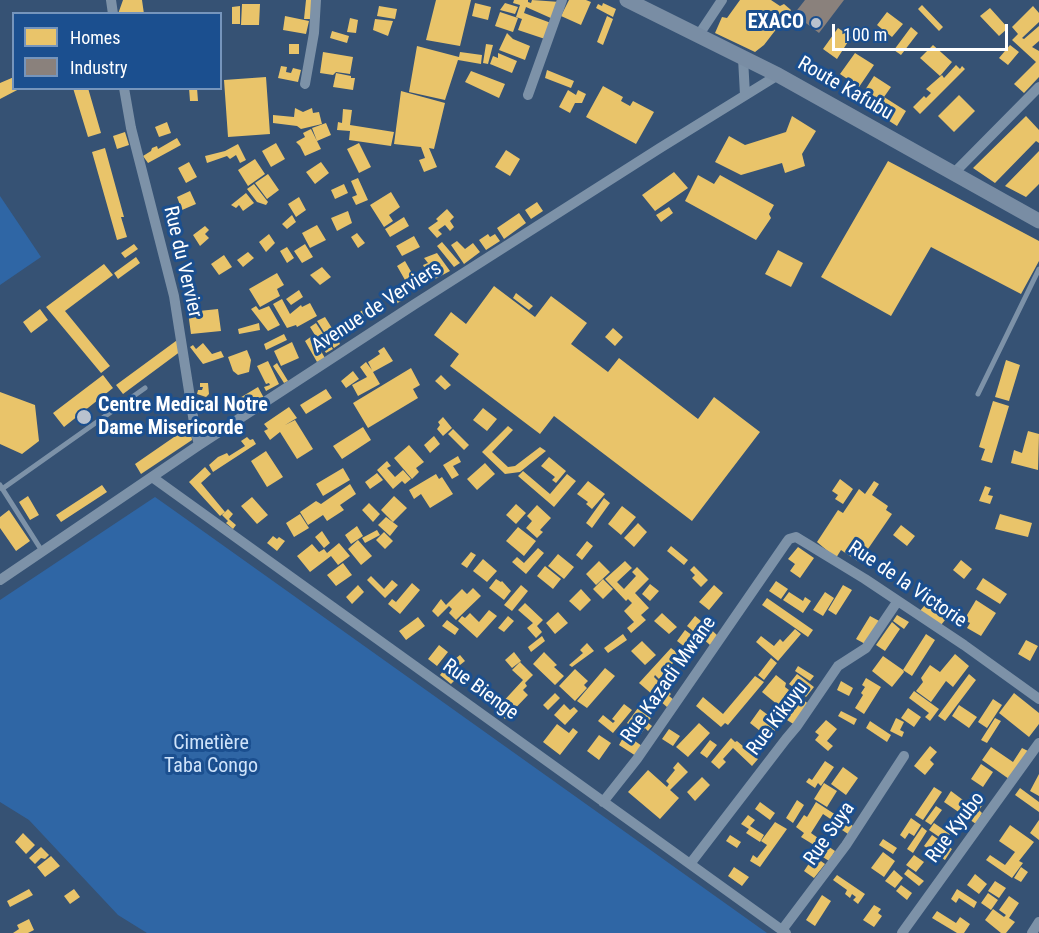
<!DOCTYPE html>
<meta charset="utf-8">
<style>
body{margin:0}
#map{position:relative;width:1039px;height:933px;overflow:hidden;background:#365274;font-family:"Roboto Condensed",sans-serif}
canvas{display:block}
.legend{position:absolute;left:12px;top:12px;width:210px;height:78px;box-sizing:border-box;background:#1b4f8f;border:2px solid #7695bc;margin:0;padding:8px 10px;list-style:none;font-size:18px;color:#fff}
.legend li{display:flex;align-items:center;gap:12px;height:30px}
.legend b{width:30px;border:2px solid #7695bc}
.scale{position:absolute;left:832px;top:24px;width:176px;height:27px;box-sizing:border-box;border:3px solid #fff;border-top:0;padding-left:8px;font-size:18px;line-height:21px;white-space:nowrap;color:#fff;-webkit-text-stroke:4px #1b4f8f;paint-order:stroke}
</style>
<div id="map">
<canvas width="1039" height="933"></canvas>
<ul class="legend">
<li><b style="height:16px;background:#e9c46a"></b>Homes</li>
<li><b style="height:16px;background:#8a817c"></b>Industry</li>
</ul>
<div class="scale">100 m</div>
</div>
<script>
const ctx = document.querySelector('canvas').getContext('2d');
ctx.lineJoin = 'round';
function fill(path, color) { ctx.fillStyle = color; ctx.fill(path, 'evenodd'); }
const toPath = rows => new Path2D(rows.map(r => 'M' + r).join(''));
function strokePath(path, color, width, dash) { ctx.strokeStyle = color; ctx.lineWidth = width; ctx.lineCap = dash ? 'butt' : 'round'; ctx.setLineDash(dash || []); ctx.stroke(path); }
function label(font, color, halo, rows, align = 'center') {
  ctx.font = font + ' "Roboto Condensed",sans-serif'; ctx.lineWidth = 6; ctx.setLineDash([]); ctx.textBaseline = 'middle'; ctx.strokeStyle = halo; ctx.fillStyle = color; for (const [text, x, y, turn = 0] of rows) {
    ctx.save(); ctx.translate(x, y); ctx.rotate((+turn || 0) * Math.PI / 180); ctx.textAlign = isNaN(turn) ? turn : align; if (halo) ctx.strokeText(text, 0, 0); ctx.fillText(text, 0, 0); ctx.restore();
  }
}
fill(toPath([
 [0,196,41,257,0,285],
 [155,497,179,514,767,933,147,933,118,915,29,820,0,802,0,600]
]), '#2f66a5');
fill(toPath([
 [123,0,142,0,144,14,118,14],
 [306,0,312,0,311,19,304,19],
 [436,0,471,0,460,46,426,40],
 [514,0,528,0,528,2,531,3,532,0,560,2,553,19,526,7,524,13,551,23,545,39,518,30,522,19,516,17,520,5,513,3],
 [569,0,586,0,591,2,581,25,561,16],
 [740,0,771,0,780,6,784,4,791,10,764,45,755,52,715,33,722,17,727,18],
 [475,3,491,7,488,20,472,16],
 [505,3,518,7,515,14,500,10],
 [603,3,616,9,613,17,596,8,598,4,602,6],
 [242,4,260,4,259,25,241,25],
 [922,5,943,27,939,31,918,9],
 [240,6,240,24,232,24,232,7],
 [379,6,397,9,395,19,377,16],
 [1033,6,1039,13,1039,22,1022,38,1024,39,1039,26,1039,41,1032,47,1039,51,1039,77,1024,93,1014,84,1036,62,1012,40,1018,34,1012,27],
 [990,8,1008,28,999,36,980,16],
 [500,12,518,18,513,32,495,26],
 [887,12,903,24,892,37,877,25],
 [285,16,309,21,306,34,283,30],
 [607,16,613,19,603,45,597,42],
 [350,18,358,20,356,33,347,32],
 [375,19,393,21,388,36,373,30],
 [911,27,918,33,901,55,894,50],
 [838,28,851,37,837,59,823,49],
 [332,31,349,36,347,43,330,38],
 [507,33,513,39,530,46,525,60,499,50],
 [289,44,299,44,299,54,289,54],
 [486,44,493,45,488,64,483,63],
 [933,45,952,62,940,76,920,58],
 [1010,45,1019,52,1008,65,999,58],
 [417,46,459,57,460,52,482,55,481,64,458,60,445,100,409,92],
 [323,52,353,57,350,74,336,72,333,75,320,73],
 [498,53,517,61,512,73,490,64,493,56,498,58],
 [855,53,874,65,859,87,840,74],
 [956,65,960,69,962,66,965,69,920,114,913,107,924,96,926,98,931,93,926,89,942,75,944,78],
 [281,66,287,67,286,72,291,73,293,68,301,70,298,82,278,78],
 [547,70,574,81,571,88,545,78],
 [471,71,505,84,499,98,465,82],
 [336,73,351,76,351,78,355,78,353,90,333,87],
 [874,76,891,87,884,97,906,111,897,126,858,101],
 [14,77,14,88,21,88,0,99,0,83],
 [266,77,270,134,228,137,224,80],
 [603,86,623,97,621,101,630,106,633,101,654,112,636,144,586,117],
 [73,88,88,88,101,133,88,137],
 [189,88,197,88,198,101,190,101],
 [568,90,576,95,578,90,586,94,582,103,575,103,570,113,559,107],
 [401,91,445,103,434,149,429,148,437,167,424,172,419,160,425,158,421,147,394,144],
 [959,95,975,111,954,132,938,116],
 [295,108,303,112,312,108,313,113,319,112,322,124,301,129,297,126,273,123,273,115,294,117],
 [343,109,352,110,350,125,394,132,391,146,349,140,350,131,337,130,338,122,342,123],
 [792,116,816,131,802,154,805,166,785,173,782,163,741,175,715,162,729,136,745,145,786,132],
 [1026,116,1039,130,1039,143,1036,141,995,183,973,168],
 [167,122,171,133,159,137,155,127],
 [326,123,331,135,317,141,312,128],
 [311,129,321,149,305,156,300,146,296,142,305,137,303,133],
 [125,132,129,145,117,149,113,136],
 [177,138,181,145,148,163,143,156,151,151,152,148,157,146,158,149],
 [276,143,285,159,271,167,262,151],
 [359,143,371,167,359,173,347,149],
 [238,144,246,160,240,163,236,155,230,159,227,156,207,163,205,156,225,151],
 [105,148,124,217,121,217,127,237,117,240,92,152],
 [506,150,520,159,510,176,495,167],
 [1039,151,1039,184,1026,197,1005,186],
 [255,159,265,174,248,186,238,170],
 [888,161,1039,241,1039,261,1021,294,931,247,891,316,821,277],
 [189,162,197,177,186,183,178,168],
 [321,162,329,173,315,184,306,172],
 [674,172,688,188,655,211,642,195],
 [268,174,279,190,267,199,255,183],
 [698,175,714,184,720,175,774,205,769,214,771,218,756,240,685,201],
 [358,178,368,200,356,205,352,197,357,195,351,181],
 [254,184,268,202,266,205,257,202,247,189],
 [344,184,348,193,335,199,331,190],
 [190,191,196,204,182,210,177,197],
 [391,192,400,207,389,215,393,221,384,227,370,205],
 [246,193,254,203,243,211,239,205,236,208,231,205],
 [299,197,306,210,296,217,288,204],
 [537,202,543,211,531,219,525,210],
 [669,207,673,213,661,222,656,215],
 [447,209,454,217,450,221,454,227,450,231,445,225,438,230,442,234,437,238,428,228,438,221,436,219],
 [348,211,352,223,337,231,331,218],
 [519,213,526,223,504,239,497,228],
 [292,215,296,222,287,229,282,224],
 [404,217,409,226,390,237,385,229],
 [317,225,326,240,310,248,302,233],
 [205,226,209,230,205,234,209,238,200,246,193,235],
 [357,233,365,243,358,248,351,237],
 [269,234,275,243,266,252,259,242],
 [488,234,490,237,495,234,500,241,486,250,479,240],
 [414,236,420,247,402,256,396,246],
 [457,241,465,249,473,243,480,252,464,264,451,245],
 [442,242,460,263,454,267,437,246],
 [134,244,138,249,125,258,121,253],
 [305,244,313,257,302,263,294,251],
 [287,247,294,258,287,263,280,251],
 [778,250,803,263,791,287,765,274],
 [248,252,254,258,243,267,237,260],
 [437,253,450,271,424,285,419,278,427,273,423,265,428,263,424,258],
 [224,255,232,267,219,275,211,264],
 [136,257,140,263,118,279,114,273],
 [405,261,417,282,409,287,397,266],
 [104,264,113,275,65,311,110,366,101,373,46,307],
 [322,267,331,277,320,285,310,275],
 [277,273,284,285,277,289,280,296,260,307,249,289],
 [494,286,535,317,551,296,587,323,571,344,608,372,619,358,698,419,714,397,760,432,692,521,554,416,540,434,450,366,459,354,434,335,451,312,466,324],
 [299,290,303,297,291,305,286,299],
 [405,290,409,296,396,304,392,298],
 [516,293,533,306,529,310,513,298],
 [282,299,290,314,301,305,302,307,310,303,317,316,297,327,296,325,287,328,273,304],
 [370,305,373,310,350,326,347,321],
 [256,306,259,310,269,306,280,325,268,331,251,309],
 [40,309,48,320,31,333,23,322],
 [218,309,221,331,191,334,188,312,200,315,199,311],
 [325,317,335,333,339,329,344,336,339,339,337,338,340,344,334,348,317,321],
 [259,323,260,330,239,334,238,329],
 [316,323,333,349,326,353,310,327],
 [613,328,623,337,615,346,605,337],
 [284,334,287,340,266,350,264,344],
 [312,336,325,358,317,362,305,341],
 [180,338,181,351,123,394,116,385],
 [292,342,299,358,281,366,274,351],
 [203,343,212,354,221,351,224,357,203,364,190,347,193,345,196,349],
 [384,347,393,361,373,372,380,384,358,396,352,385,367,377,360,367,366,362,372,370,368,362,380,354,378,351],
 [247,350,251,360,249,372,238,375,233,371,228,357],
 [1006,360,1020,365,1009,401,995,397],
 [268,361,279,384,266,391,264,387,270,385,269,383,266,384,257,366],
 [277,363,288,381,284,383,273,366],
 [411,368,420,385,413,389,418,398,368,428,353,403],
 [353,371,359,379,346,388,341,381],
 [103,375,113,388,64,427,53,413],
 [441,375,451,385,445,390,435,381],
 [200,383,208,383,209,394,206,397,197,394,198,390,202,390,203,387,200,387],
 [258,387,265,400,252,408,248,402,237,409,233,402],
 [326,389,332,398,306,414,300,405],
 [0,392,35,405,39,441,22,454,0,444],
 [993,401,1009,406,992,463,981,460,985,449,979,447],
 [289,407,297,418,285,425,295,420,313,449,297,459,280,432,270,440,264,431,268,429,264,424],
 [483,408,497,419,487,431,473,420],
 [443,417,452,428,443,436,437,429,440,425,438,422],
 [190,426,192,440,141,474,135,464],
 [508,426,513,430,492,452,508,467,515,466,540,447,546,451,520,472,505,474,482,452],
 [363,427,371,440,342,459,333,446],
 [453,429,469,445,464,450,448,434],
 [1028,431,1039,434,1038,470,1011,463,1014,450,1022,453],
 [434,436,440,444,430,453,424,445],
 [247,437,250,440,253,439,256,444,213,472,209,465,218,457,227,453,229,456,245,446,241,441],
 [409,445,424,462,416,468,419,472,412,479,394,458],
 [266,451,283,477,267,487,251,461],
 [458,456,461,462,453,466,459,475,452,479,443,465],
 [549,457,566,471,556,483,552,480,555,477,541,466],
 [387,461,391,466,387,468,395,477,403,470,411,479,405,484,402,481,393,489,377,470],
 [485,463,495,474,477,490,467,479],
 [205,467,211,474,201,483,225,512,220,516,189,482],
 [343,468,350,480,323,496,316,484],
 [523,471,550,494,567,474,576,481,554,507,518,476],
 [377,473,383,480,370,489,365,482],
 [436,474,439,479,442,477,453,494,430,508,421,494,414,499,409,490],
 [840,479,853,489,843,504,835,499,838,495,832,491],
 [588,481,605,494,592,509,586,504,588,502,577,494],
 [874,481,879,484,872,495,888,506,886,510,892,514,859,562,841,550,836,558,817,542,838,510,843,513,859,489,865,494],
 [350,484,356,494,340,505,344,510,327,521,323,515,308,525,300,512,316,501,321,504],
 [102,485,107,492,61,522,56,515],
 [985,486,991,488,988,495,993,496,990,504,979,501],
 [28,496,39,515,30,520,19,502],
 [394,496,407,508,393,522,381,510],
 [252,497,268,515,257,524,241,506],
 [604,498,610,503,592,528,586,523],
 [369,503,380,514,373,522,362,510],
 [516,504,526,513,516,524,506,515],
 [537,505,551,518,540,530,543,532,537,538,526,528,532,521,527,516],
 [622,506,636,517,621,535,608,524],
 [228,509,233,514,229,519,236,525,233,529,226,523,228,521,222,515],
 [9,510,30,541,16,551,0,528,0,517],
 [300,514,309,528,294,537,286,523],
 [1000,514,1032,523,1028,537,995,529],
 [386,517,398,526,390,536,378,525],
 [638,523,647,532,634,547,624,538],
 [901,525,915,536,907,546,893,535],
 [357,526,363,536,351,544,345,535],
 [518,527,536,541,524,556,506,541],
 [377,530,380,535,365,543,362,538],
 [322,531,330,543,324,548,315,537],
 [384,532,393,541,385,549,376,540],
 [273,536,277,539,279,537,285,541,277,551,267,543],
 [358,540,372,556,361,565,348,549],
 [587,541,593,546,582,560,576,555],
 [339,543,350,556,338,565,331,556,310,572,297,556,312,544,319,552,324,549,327,553],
 [671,546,688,560,684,565,667,551],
 [798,547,814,558,800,578,790,571,795,564,788,559],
 [538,548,544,553,526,574,512,562,517,557,524,563],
 [471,552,476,555,467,568,461,564],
 [558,554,574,567,564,579,548,566],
 [483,559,497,571,487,582,473,571],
 [961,560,972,569,964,579,953,570],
 [599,561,610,572,596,585,586,574],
 [625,561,632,568,617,582,624,589,636,576,632,572,637,567,649,579,635,593,649,608,641,615,646,620,631,633,627,628,634,622,624,611,632,603,628,599,626,601,605,579],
 [343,563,352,575,336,586,327,575],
 [545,566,561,579,553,589,537,576],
 [694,566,708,580,701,587,692,578,695,575,690,570],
 [371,576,384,589,392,580,398,585,385,598,367,580],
 [983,578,1007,594,1000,604,976,589],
 [496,579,501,582,502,581,511,591,504,600,489,588],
 [603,579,613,589,603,599,593,589],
 [776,581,788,589,781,599,769,591],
 [412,583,420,590,400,614,388,604,392,599,396,602],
 [650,584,659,591,650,601,642,594],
 [358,585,364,592,352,604,346,597],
 [521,585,528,591,512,611,504,605],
 [714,585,723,593,709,610,699,602],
 [843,585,852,590,836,615,828,610],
 [473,588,481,596,456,620,449,613,452,609,449,606,438,617,432,611,441,599,446,605,462,589,467,594],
 [581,589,591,600,580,611,569,601],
 [789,592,803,601,805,597,811,601,803,613,783,600],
 [825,592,834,598,823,616,813,610],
 [767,598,813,630,808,637,762,605],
 [930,599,948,611,951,607,954,609,941,625,919,612],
 [976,600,996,613,981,636,967,628,970,623,964,620],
 [525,603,543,620,537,626,542,632,536,638,527,628,533,623,518,610],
 [489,610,497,616,477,638,458,621,462,616,465,618,470,613,479,622],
 [558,612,568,623,555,634,546,623],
 [662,613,677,627,669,634,654,621],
 [897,615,909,622,904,629,893,621],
 [508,616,514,621,504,632,498,628],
 [695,616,701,621,693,631,687,626],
 [870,616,881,622,867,645,856,639],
 [418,617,425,626,406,640,399,631],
 [447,620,459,629,455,635,442,626],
 [703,622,718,636,710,645,695,632],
 [892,622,900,629,885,651,876,645],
 [795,629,801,634,778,661,756,642,761,636,774,646,780,639,783,642],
 [685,630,693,636,685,647,677,641],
 [623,634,627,640,608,653,604,648],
 [926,634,935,640,912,676,903,670,904,672,892,687,872,671,883,656,903,670],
 [542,636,545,641,531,652,528,647],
 [1026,640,1038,646,1030,661,1018,654],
 [642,641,656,655,645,665,631,651],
 [587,643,594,651,572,667,569,665,583,653,580,650],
 [439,645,448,652,437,666,428,659],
 [671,648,680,655,659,679,655,675,654,677,671,694,669,696,674,700,667,707,639,683],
 [514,652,521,661,512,668,505,660],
 [544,652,557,665,554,667,564,676,555,685,533,664],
 [955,654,969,666,953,687,946,681,931,702,916,691,923,682,921,678,930,665,940,672],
 [460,655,465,661,455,669,450,663],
 [771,658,777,663,764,680,758,675],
 [520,662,533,675,525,683,527,686,523,690,528,695,505,719,491,706,495,701,500,705,523,680,512,670],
 [448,665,452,668,448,674,455,680,451,684,440,675],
 [798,666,814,676,810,681,795,671],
 [605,668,615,676,587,708,577,701],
 [575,669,588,681,584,685,587,688,575,701,559,686],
 [797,674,814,687,806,697,789,684],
 [969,674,976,680,945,721,938,716],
 [776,675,786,683,785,687,789,690,778,705,762,692],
 [755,676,764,682,728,725,725,723,721,727,696,706,703,697,723,714],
 [866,678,881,687,864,714,855,708,863,695,861,693,865,687,862,685],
 [841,681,853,688,849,696,837,690],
 [914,691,939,709,930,721,925,717,929,713,909,698],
 [791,692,809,704,795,725,782,717,787,710,784,707,788,701,786,700],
 [555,693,560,698,548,710,543,705],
 [1014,693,1039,713,1039,724,1029,737,999,713],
 [993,699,1002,705,987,728,978,722],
 [564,704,570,710,574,707,578,711,565,725,554,715],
 [624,704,632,710,613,733,598,721,603,715,613,723,615,721,612,719],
 [959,705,977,717,969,728,952,716],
 [638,708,651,718,647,722,652,726,648,731,645,728,641,734,627,723],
 [908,708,921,717,914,727,901,718],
 [760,709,780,724,769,738,750,723],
 [841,711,857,719,854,725,838,716],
 [896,718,904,722,900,730,904,732,902,737,890,731],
 [995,718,1001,721,987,743,981,740],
 [826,720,837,729,827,741,833,746,828,751,815,740,819,735,815,732],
 [870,721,891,735,887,742,866,728],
 [699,723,710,733,688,757,676,747],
 [557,724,569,733,573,728,578,732,560,755,543,742],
 [669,729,680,736,673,746,662,739],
 [625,734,642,746,636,756,619,745],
 [599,735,611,743,599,760,587,751],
 [731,738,735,742,737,741,758,759,752,766,733,748,723,759,726,762,719,769,711,762],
 [710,740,717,745,707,758,700,753],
 [930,746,937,752,930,760,934,764,925,775,914,766],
 [991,747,1013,762,1022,748,1028,751,1009,779,982,760],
 [825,761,834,767,821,786,818,783,815,788,806,782,809,778,812,780],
 [678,762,688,772,670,790,679,798,660,819,628,792,648,770,667,787,669,784,666,781,675,770,673,768],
 [981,764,993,772,983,787,971,779],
 [843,767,858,778,846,795,831,784],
 [1039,774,1039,796,1030,791],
 [702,777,710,785,695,801,687,792],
 [824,783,837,791,827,807,814,799],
 [934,787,942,792,923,820,915,815],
 [1020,788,1039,802,1039,812,1015,795],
 [951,791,967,803,972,795,984,803,979,810,982,813,976,824,944,802],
 [797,800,804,805,793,823,786,818],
 [760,802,775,813,770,820,755,809],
 [816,802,853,826,848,834,839,828,841,826,823,814,811,833,818,838,814,845,801,837,804,833,796,827,804,815,807,817],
 [936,806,942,810,931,825,925,821],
 [748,815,755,820,750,826,764,835,760,842,746,833,749,829,741,824],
 [911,818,921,825,914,836,909,833,905,839,900,835],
 [1039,820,1039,840,1030,833],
 [775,822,787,829,760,867,750,861,753,855,757,858,767,845,761,841],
 [934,823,950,834,945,841,929,830],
 [1010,825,1034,842,1019,861,1023,863,1012,878,986,860,990,855,1005,865,1015,852,999,841],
 [922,827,927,831,913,853,907,849],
 [23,833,35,845,26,854,15,842],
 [730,835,741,842,737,848,726,841],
 [932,835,952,849,945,860,924,846],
 [883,839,897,848,893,854,879,845],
 [819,840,835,851,829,861,812,850],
 [41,847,49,855,45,859,41,858,35,864,29,858],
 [883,852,895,861,884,877,871,868],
 [914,855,924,862,916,872,906,865],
 [51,856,60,866,45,877,37,867],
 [814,856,825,864,814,878,804,871],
 [734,867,749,877,742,886,728,876],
 [1021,867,1028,872,1021,882,1014,878],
 [908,869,924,881,919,886,904,874],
 [894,870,903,878,895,888,885,881],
 [975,874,987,884,979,894,967,885],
 [837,875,865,894,858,904,853,900,856,897,852,894,850,898,845,894,847,890,833,880],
 [995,881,1006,888,999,898,988,891],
 [901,885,912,893,907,900,896,891],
 [29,889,33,895,10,907,7,901],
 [74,889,80,897,70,904,64,896],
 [957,889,977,902,974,908,959,898,956,903,951,899],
 [988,893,998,900,991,910,981,903],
 [822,895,831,901,815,926,806,920],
 [1009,896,1019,903,1009,918,1015,922,1006,933,1001,933,985,920,993,909,1004,917,1006,915,999,910],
 [874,905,881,909,878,913,882,916,874,927,863,920],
 [937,911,956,923,960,917,970,924,964,933,957,933,932,918],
 [29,919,34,930,28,933,13,933,19,929,17,925]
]), '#e9c46a');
fill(toPath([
 [805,0,844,0,819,33,794,14]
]), '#8a817c');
strokePath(toPath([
 [978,394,1039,269],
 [0,485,42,551],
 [2,489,145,388]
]), '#7d92a8', 5);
strokePath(toPath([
 [111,0,113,14],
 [698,36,722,0],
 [743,58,745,95],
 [305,84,314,33,316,0],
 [124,88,131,128,174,296,195,429,199,445],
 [528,95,562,0],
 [953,174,1039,87],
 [152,477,786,933],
 [0,580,199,445,415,304,660,148,778,75],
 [603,802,637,759,786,543,789,539,796,537,865,579,964,645,1039,699],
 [690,864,786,739,797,726,838,666,866,648,897,602],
 [782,930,846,845,904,756],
 [902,933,1039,743],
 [1032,933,1039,922]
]), '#7d92a8', 10);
strokePath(toPath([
 [627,0,778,75,1039,221]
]), '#798da4', 15);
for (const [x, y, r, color] of [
 [816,23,6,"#b9c2ce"],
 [84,417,8,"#b9c2ce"]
]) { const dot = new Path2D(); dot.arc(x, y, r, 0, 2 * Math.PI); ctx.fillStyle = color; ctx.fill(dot); strokePath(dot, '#1b4f8f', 2); }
label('bold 20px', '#fff', '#1b4f8f', [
 ["EXACO",804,23],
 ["Centre Medical Notre",98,406,"left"],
 ["Dame Misericorde",98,429,"left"]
], 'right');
label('20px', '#fff', '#1b4f8f', [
 ["Route Kafubu",845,89,30],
 ["Rue du Vervier",182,262,77],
 ["Avenue de Verviers",377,308,-33],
 ["Rue de la Victorie",907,585,34],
 ["Rue Kazadi Mwane",669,680,-55],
 ["Rue Bienge",480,690,36],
 ["Rue Kikuyu",778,719,-53],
 ["Rue Kyubo",956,828,-53],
 ["Rue Suya",830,834,-55]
]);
label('20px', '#cfe3fa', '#1b4f8f', [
 ["Cimetière",211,744],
 ["Taba Congo",211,767]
]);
</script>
